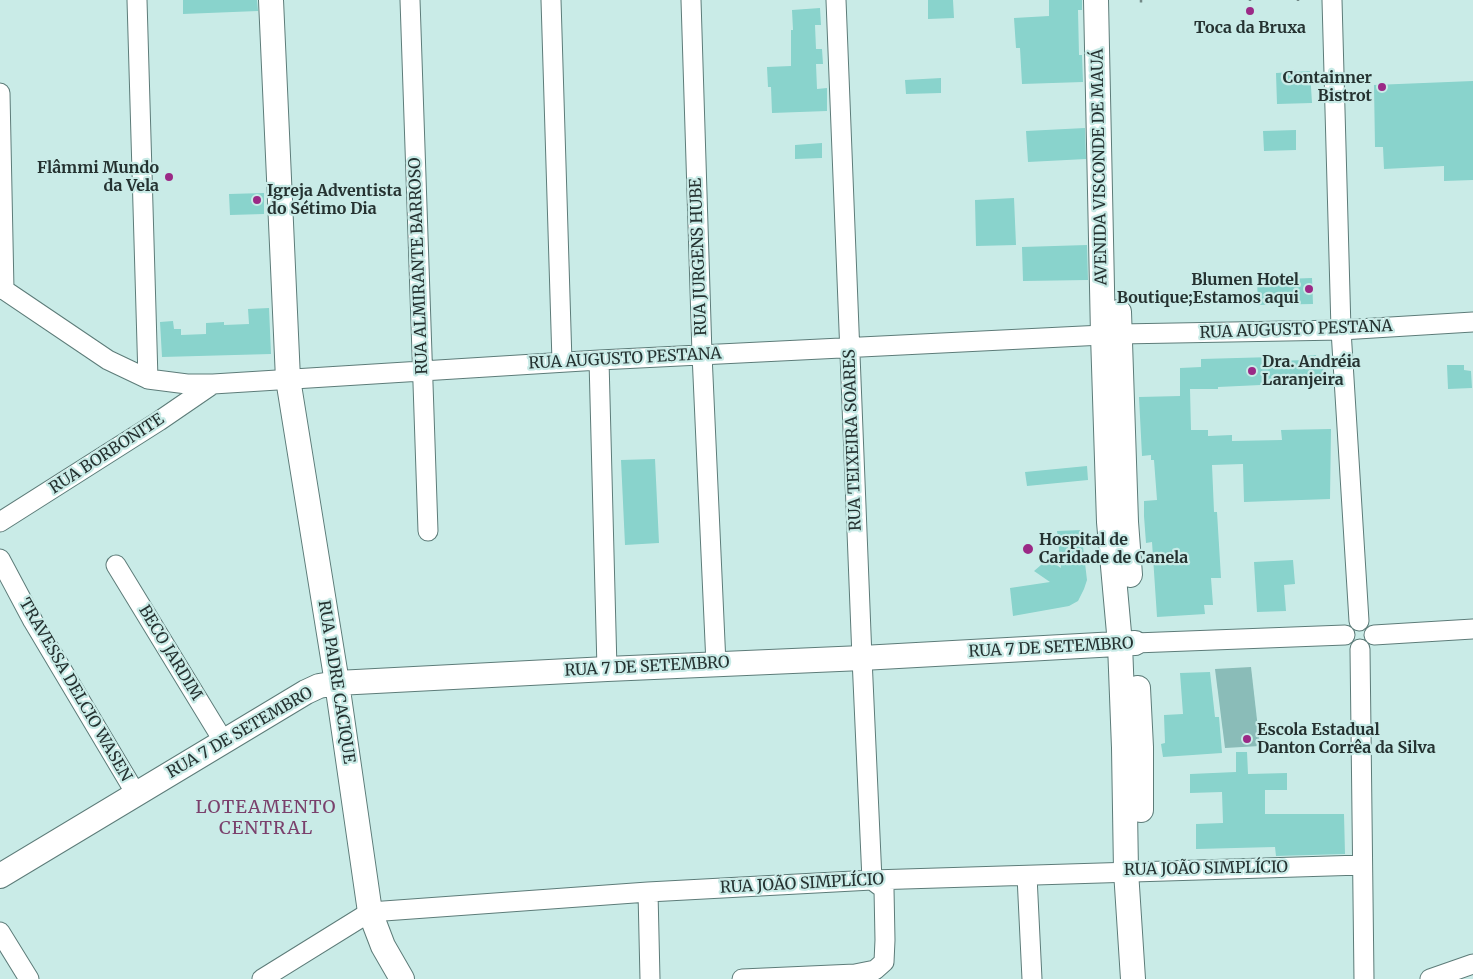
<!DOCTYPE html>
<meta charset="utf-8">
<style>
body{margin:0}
canvas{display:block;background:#c9ebe7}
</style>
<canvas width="1473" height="979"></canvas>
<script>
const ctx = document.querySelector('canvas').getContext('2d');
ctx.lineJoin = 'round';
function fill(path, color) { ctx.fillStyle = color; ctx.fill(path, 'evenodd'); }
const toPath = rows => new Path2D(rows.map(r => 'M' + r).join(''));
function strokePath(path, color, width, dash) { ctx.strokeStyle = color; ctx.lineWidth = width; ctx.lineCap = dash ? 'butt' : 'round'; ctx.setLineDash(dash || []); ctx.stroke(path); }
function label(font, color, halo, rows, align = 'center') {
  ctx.font = font + ' Merriweather,serif'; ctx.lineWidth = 4.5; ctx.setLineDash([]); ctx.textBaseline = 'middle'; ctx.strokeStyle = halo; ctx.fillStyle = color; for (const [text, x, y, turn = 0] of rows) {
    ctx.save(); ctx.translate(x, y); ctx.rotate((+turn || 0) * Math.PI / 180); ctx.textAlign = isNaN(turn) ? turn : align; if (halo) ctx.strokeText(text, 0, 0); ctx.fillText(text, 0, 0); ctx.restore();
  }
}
fill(toPath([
 [1251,667,1260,746,1225,748,1215,669]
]), '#8abcb8');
fill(toPath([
 [183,0,257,0,258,11,183,14],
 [928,0,953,0,954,18,928,19],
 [1049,0,1082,0,1082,10,1078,10,1079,55,1082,55,1083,82,1022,84,1020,48,1016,48,1014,18,1049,16],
 [820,8,821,25,815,25,816,49,822,49,823,64,816,64,817,89,827,88,827,111,772,113,771,87,768,87,767,67,791,66,791,30,793,30,792,10],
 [1310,71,1312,103,1277,104,1276,73],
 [941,78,941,93,906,94,905,80],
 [1473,81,1473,180,1444,181,1444,166,1384,169,1383,147,1375,147,1374,85],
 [1085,128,1086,159,1028,162,1026,131],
 [1296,130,1296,150,1264,151,1263,131],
 [822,143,822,158,795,159,795,145],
 [264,193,264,214,230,215,229,194],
 [1014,198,1016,245,976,246,975,200],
 [1087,245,1088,280,1023,281,1022,247],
 [1312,278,1313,304,1258,305,1257,280],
 [269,308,271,354,162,357,160,322,173,321,174,329,181,329,181,335,206,334,206,323,224,322,224,325,249,324,248,309],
 [1316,355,1317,365,1324,370,1325,382,1218,387,1218,389,1190,389,1191,430,1208,430,1208,436,1232,435,1232,441,1282,440,1281,430,1331,429,1330,499,1244,502,1243,464,1212,465,1214,512,1217,512,1221,578,1211,578,1213,605,1204,605,1205,614,1157,617,1152,542,1146,543,1144,516,1144,501,1157,500,1154,460,1151,460,1151,455,1142,456,1139,397,1180,396,1180,368,1201,367,1201,359,1273,357,1273,361,1305,360,1305,356],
 [1447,365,1464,365,1464,370,1471,371,1472,388,1448,389],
 [655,459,659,543,625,545,621,460],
 [1087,466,1088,480,1027,486,1025,472],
 [1081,530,1087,580,1084,589,1078,601,1069,606,1013,616,1010,588,1050,582,1034,571,1048,559,1061,568,1057,531],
 [1293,560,1295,584,1284,585,1286,611,1257,612,1254,562],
 [1210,672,1215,717,1219,717,1222,753,1163,757,1161,744,1165,743,1164,715,1183,714,1180,673],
 [1236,752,1247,752,1248,774,1287,773,1287,790,1265,790,1265,814,1344,814,1345,854,1276,856,1275,847,1196,849,1196,824,1223,823,1222,792,1190,793,1190,774,1236,772]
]), '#89d3cc');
const minor = toPath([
 [137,0,148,379],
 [410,0,428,531],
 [551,0,562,362],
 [691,0,702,354,716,664],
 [1332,0,1341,330,1359,621],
 [0,93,4,290],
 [0,287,108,360,148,379,187,384,213,384,599,360,1103,335],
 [1120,334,1341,330,1473,322],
 [599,360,607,669],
 [0,522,159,421,213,384],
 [0,559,33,621,136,794],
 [116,565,224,742],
 [1374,635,1473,629],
 [1135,643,1345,635],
 [1360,649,1364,979],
 [1027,876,1032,979],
 [648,892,650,979],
 [0,932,29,979],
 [262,979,370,912,648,892,872,880,1362,865],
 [742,979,855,974,875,970,884,962,885,940,884,889,872,880,862,658,836,0],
 [1430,979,1473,964]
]);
const major = toPath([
 [271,0,288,379,337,683,370,912,383,946,402,979],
 [1096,0,1103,335,1109,522,1120,644,1124,748,1126,871,1133,979],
 [1119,312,1126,522,1130,575],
 [1138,688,1141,747,1141,810],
 [0,876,306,692,319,686,337,683,607,669,862,658,1135,643]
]);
strokePath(minor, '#5d7c79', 21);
strokePath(major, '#5d7c79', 26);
strokePath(toPath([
 [1141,0,1141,3],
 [1250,0,1250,1],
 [1298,0,1298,1]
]), '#728987', 2.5, [2.5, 4]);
strokePath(minor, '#fff', 19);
strokePath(major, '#fff', 24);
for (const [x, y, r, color] of [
 [1250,11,5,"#9b2986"],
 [1382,87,5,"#9b2986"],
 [169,177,5,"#9b2986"],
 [257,200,5,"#9b2986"],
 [1309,289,5,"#9b2986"],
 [1252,371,5,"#9b2986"],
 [1028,549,6,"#9b2986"],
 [1247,739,5,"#9b2986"]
]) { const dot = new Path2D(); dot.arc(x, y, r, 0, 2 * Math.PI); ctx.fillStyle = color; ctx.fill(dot); strokePath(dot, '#c9ebe7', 2); }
label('bold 16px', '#253231', '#c9ebe7', [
 ["Toca da Bruxa",1250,28,"center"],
 ["Containner",1372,78,"right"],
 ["Bistrot",1372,96,"right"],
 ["Flâmmi Mundo",159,168,"right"],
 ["da Vela",159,186,"right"],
 ["Igreja Adventista",267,191],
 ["do Sétimo Dia",267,209],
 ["Blumen Hotel",1299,280,"right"],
 ["Boutique;Estamos aqui",1299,298,"right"],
 ["Dra. Andréia",1262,362],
 ["Laranjeira",1262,380],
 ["Hospital de",1039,540],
 ["Caridade de Canela",1039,558],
 ["Escola Estadual",1257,730],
 ["Danton Corrêa da Silva",1257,748]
], 'left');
label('16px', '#253231', '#c9ebe7', [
 ["AVENIDA VISCONDE DE MAUÁ",1100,167,-91],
 ["RUA JURGENS HUBE",699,257,-92],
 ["RUA ALMIRANTE BARROSO",419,266,-92],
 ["RUA AUGUSTO PESTANA",1296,330,-2],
 ["RUA AUGUSTO PESTANA",625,359,-3],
 ["RUA TEIXEIRA SOARES",853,440,-92],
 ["RUA BORBONITE",107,454,-33],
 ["RUA 7 DE SETEMBRO",1051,648,-3],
 ["BECO JARDIM",170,653,59],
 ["RUA 7 DE SETEMBRO",647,667,-3],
 ["RUA PADRE CACIQUE",336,682,81],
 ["TRAVESSA DELCIO WASEN",75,690,60],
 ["RUA 7 DE SETEMBRO",240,733,-30],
 ["RUA JOÃO SIMPLÍCIO",1206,869,-1],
 ["RUA JOÃO SIMPLÍCIO",802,884,-3]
]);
ctx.letterSpacing = '1px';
label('18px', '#7a406c', '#c9ebe7', [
 ["LOTEAMENTO",266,808],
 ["CENTRAL",266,829]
]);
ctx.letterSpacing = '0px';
</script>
